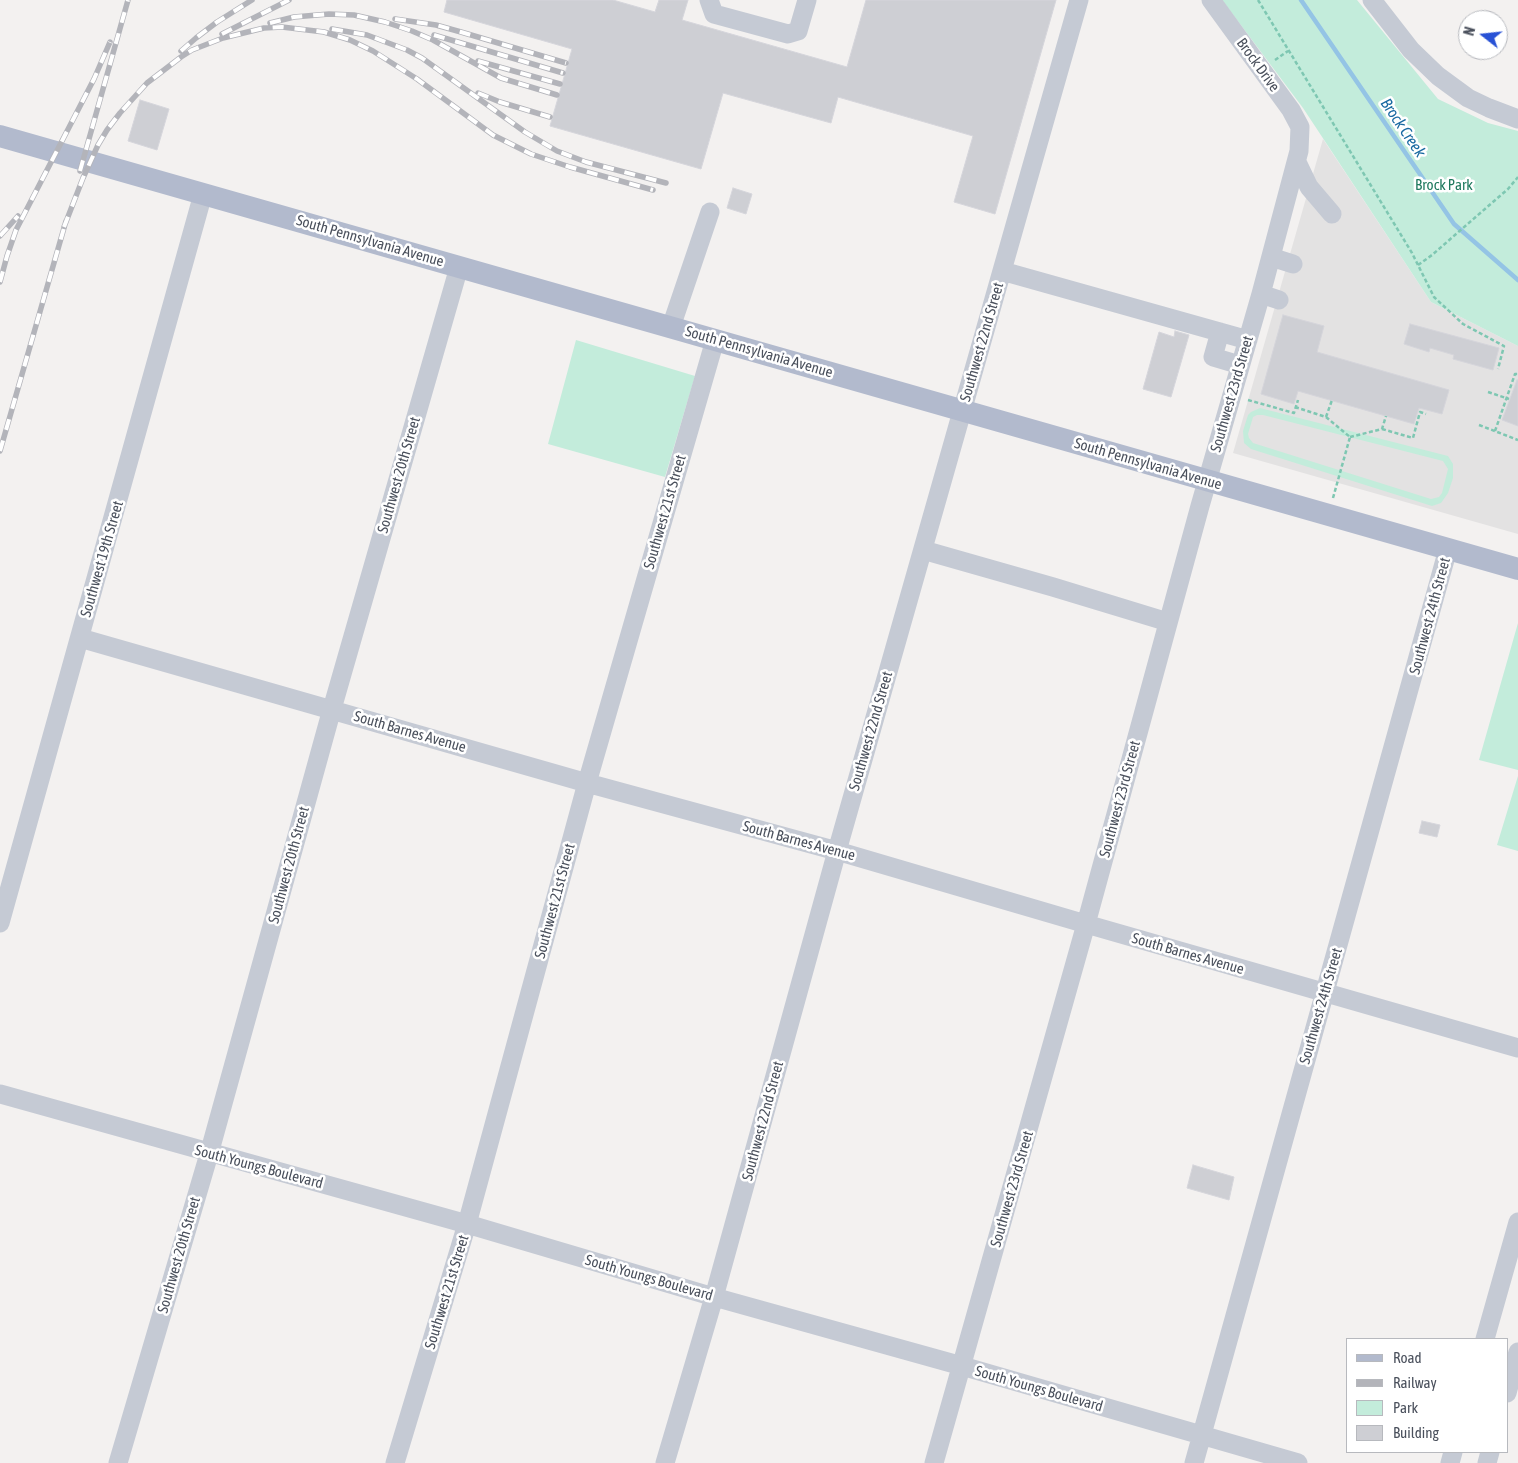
<!DOCTYPE html>
<style>
body{margin:0}
#map{position:relative;width:1518px;height:1463px;overflow:hidden;background:#f3f1f0;font-family:"Asap Condensed",sans-serif}
canvas{display:block}
.legend{position:absolute;left:1346px;top:1338px;width:162px;height:115px;box-sizing:border-box;background:#fff;border:1px solid #b7b9be;margin:0;padding:6px 9px;list-style:none;font-size:15px;color:#4a505c}
.legend li{display:flex;align-items:center;gap:10px;height:25px}
.legend b{width:25px;border:1px solid #b7b9be}
.north{position:absolute;left:1458px;top:10px;width:50px;height:50px;box-sizing:border-box;background:#fff;border:1px solid #b7b9be;border-radius:50%;rotate:286deg;font-size:14px;font-weight:700;line-height:20px;text-align:center;color:#4a505c}
.north::after{content:'';display:block;margin:auto;width:18px;height:22px;background:#2851d5;clip-path:polygon(50% 0,100% 100%,50% 72%,0 100%)}
</style>
<div id="map">
<canvas width="1518" height="1463"></canvas>
<ul class="legend">
<li><b style="height:6px;background:#b2bacd"></b>Road</li>
<li><b style="height:6px;background:#b3b4ba"></b>Railway</li>
<li><b style="height:14px;background:#c3ecdb"></b>Park</li>
<li><b style="height:14px;background:#cecfd4"></b>Building</li>
</ul>
<div class="north">N</div>
</div>
<script>
const ctx = document.querySelector('canvas').getContext('2d');
ctx.lineJoin = 'round';
function fill(path, color) { ctx.fillStyle = color; ctx.fill(path, 'evenodd'); }
const toPath = rows => new Path2D(rows.map(r => 'M' + r).join(''));
function strokePath(path, color, width, dash) { ctx.strokeStyle = color; ctx.lineWidth = width; ctx.lineCap = dash ? 'butt' : 'round'; ctx.setLineDash(dash || []); ctx.stroke(path); }
function label(font, color, halo, rows, align = 'center') {
  ctx.font = font + ' "Asap Condensed",sans-serif'; ctx.lineWidth = 5; ctx.setLineDash([]); ctx.textBaseline = 'middle'; ctx.strokeStyle = halo; ctx.fillStyle = color; for (const [text, x, y, turn = 0] of rows) {
    ctx.save(); ctx.translate(x, y); ctx.rotate((+turn || 0) * Math.PI / 180); ctx.textAlign = isNaN(turn) ? turn : align; if (halo) ctx.strokeText(text, 0, 0); ctx.fillText(text, 0, 0); ctx.restore();
  }
}
fill(toPath([
 [1323,139,1431,302,1518,346,1518,534,1233,453]
]), '#e3e2e2');
fill(toPath([
 [1222,0,1357,0,1438,99,1488,123,1518,131,1518,346,1431,302,1303,108],
 [576,340,695,376,665,477,548,444],
 [1260,408,1448,456,1453,464,1453,478,1448,493,1441,503,1432,506,1251,449,1244,443,1243,431,1248,415,1251,412],
 [1257,415,1263,415,1443,461,1448,469,1442,493,1439,497,1431,499,1253,443,1249,438,1248,434,1253,417],
 [1518,623,1518,770,1479,760],
 [1518,776,1518,851,1497,845]
]), '#c3ecdb');
strokePath(toPath([
 [1301,0,1454,224,1518,280]
]), '#94c4e5', 4.5);
const building = toPath([
 [447,0,613,0,655,12,659,0,688,0,682,20,847,67,866,0,1056,0,995,214,954,202,973,136,838,97,831,123,723,93,701,169,550,126,572,49,444,12,447,0],
 [140,100,169,109,157,150,128,141,140,100],
 [733,188,752,194,746,214,727,208,733,188],
 [1283,315,1324,326,1317,352,1449,390,1442,414,1419,408,1414,424,1298,391,1294,404,1261,394,1283,315],
 [1410,324,1499,348,1493,370,1453,359,1454,355,1430,348,1429,352,1404,344,1410,324],
 [1175,331,1189,335,1171,397,1143,389,1159,332,1174,337,1175,331],
 [1517,380,1518,380,1518,426,1502,420,1517,380],
 [1422,821,1440,825,1437,837,1419,833,1422,821],
 [1193,1165,1234,1177,1229,1200,1187,1188,1193,1165]
]);
fill(building, '#cecfd4');
strokePath(building, '#d5d5db', 1);
strokePath(toPath([
 [1258,0,1412,253,1434,297,1463,324,1504,346,1498,369],
 [1275,60,1288,51],
 [1418,265,1432,255,1486,208,1508,189,1518,177],
 [1488,392,1509,399],
 [1248,400,1294,413,1298,400],
 [1295,407,1326,417,1350,437],
 [1326,417,1332,400],
 [1479,425,1518,440],
 [1382,429,1413,438,1420,412,1426,414],
 [1495,431,1515,374,1518,374],
 [1350,437,1382,429,1386,416],
 [1333,498,1350,437]
]), '#7ec7b2', 2.5, [4, 2.5]);
strokePath(toPath([
 [709,0,714,14,788,34,798,31,807,0],
 [1372,0,1411,50,1438,76,1468,98,1489,108,1518,119],
 [1297,162,1309,187,1332,214],
 [1271,257,1293,264],
 [1002,271,1248,340],
 [1261,294,1279,300],
 [671,327,710,212],
 [1220,332,1213,357,1240,365],
 [923,550,1053,587,1168,622],
 [80,638,587,783,837,851,1086,924,1518,1048],
 [0,923,203,194],
 [0,1094,467,1224,714,1297,962,1366,1298,1463],
 [1485,1339,1518,1222],
 [1507,1393,1518,1352],
 [118,1463,209,1154,332,709,459,267],
 [395,1463,467,1224,587,783,715,340],
 [665,1463,714,1297,837,851,1079,0],
 [934,1463,1086,924,1200,506,1261,294,1299,151,1300,127,1291,110,1211,0],
 [1194,1463,1448,549],
 [1450,1463,1453,1452],
 [1487,1463,1490,1452]
]), '#c5cad4', 19);
strokePath(toPath([
 [0,136,1518,569]
]), '#b2bacd', 22);
const rail = toPath([
 [395,19,436,25,461,32,566,63],
 [270,23,294,17,329,14,354,15,385,22,412,31,433,40,501,78,557,95],
 [332,29,367,35,407,50,422,58,525,132,557,151,586,162,666,183],
 [222,34,289,0],
 [434,35,563,73],
 [181,51,196,38,217,22,252,0],
 [478,61,560,84],
 [478,93,500,102,550,117],
 [80,171,128,0],
 [64,227,83,178,98,145,107,130,120,113,147,83,181,57,192,50,223,38,264,28,282,27,324,32,350,40,373,51,417,79,493,135,531,154,570,167,653,190],
 [0,236,18,216],
 [0,282,7,256,16,230,94,79,110,42],
 [0,451,66,221]
]);
strokePath(rail, '#b3b4ba', 5.5);
strokePath(rail, '#fff', 4, [11]);
label('15px', '#4a505c', '#fff', [
 ["Brock Drive",1258,65,54],
 ["South Pennsylvania Avenue",370,241,16],
 ["Southwest 22nd Street",982,342,-74],
 ["South Pennsylvania Avenue",759,352,16],
 ["Southwest 23rd Street",1232,394,-74],
 ["South Pennsylvania Avenue",1148,464,16],
 ["Southwest 20th Street",399,475,-74],
 ["Southwest 21st Street",665,512,-74],
 ["Southwest 19th Street",102,559,-74],
 ["Southwest 24th Street",1430,616,-75],
 ["Southwest 22nd Street",871,731,-74],
 ["South Barnes Avenue",410,732,16],
 ["Southwest 23rd Street",1120,799,-75],
 ["South Barnes Avenue",799,841,15],
 ["Southwest 20th Street",289,865,-75],
 ["Southwest 21st Street",555,901,-75],
 ["South Barnes Avenue",1188,954,16],
 ["Southwest 24th Street",1321,1006,-74],
 ["Southwest 22nd Street",763,1121,-75],
 ["South Youngs Boulevard",259,1167,15],
 ["Southwest 23rd Street",1012,1189,-74],
 ["Southwest 20th Street",179,1255,-74],
 ["South Youngs Boulevard",649,1278,16],
 ["Southwest 21st Street",447,1292,-73],
 ["South Youngs Boulevard",1039,1389,16]
]);
label('15px', '#1f795e', '#fff', [
 ["Brock Park",1444,185]
]);
label('italic 16px', '#1869a1', '#fff', [
 ["Brock Creek",1403,128,56]
]);
</script>
